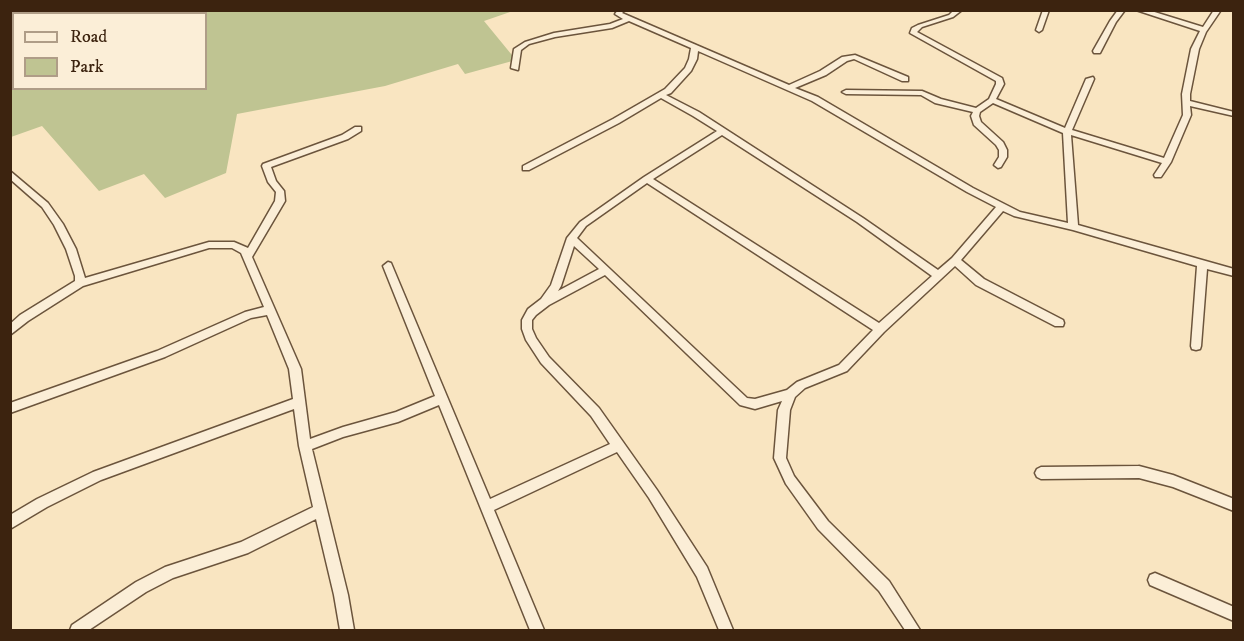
<!DOCTYPE html>
<style>
body{margin:0}
#map{position:relative;width:1244px;height:641px;overflow:hidden;background:#f9e5c1;font-family:"IM FELL DW Pica",serif}
canvas{display:block}
.frame{position:absolute;inset:0;border:12px solid #3c230f;pointer-events:none}
.legend{position:absolute;left:12px;top:12px;width:195px;height:78px;box-sizing:border-box;background:#fbeed7;border:2px solid #af9d87;margin:0;padding:8px 10px;list-style:none;font-size:18px;color:#3c230f}
.legend li{display:flex;align-items:center;gap:12px;height:30px}
.legend b{width:30px;border:2px solid #af9d87}
</style>
<div id="map">
<canvas width="1244" height="641"></canvas>
<div class="frame"></div>
<ul class="legend">
<li><b style="height:8px;background:#fbeed7"></b>Road</li>
<li><b style="height:16px;background:#bfc492"></b>Park</li>
</ul>
</div>
<script>
const ctx = document.querySelector('canvas').getContext('2d');
ctx.lineJoin = 'round';
function fill(path, color) { ctx.fillStyle = color; ctx.fill(path, 'evenodd'); }
const toPath = rows => new Path2D(rows.map(r => 'M' + r).join(''));
function strokePath(path, color, width, dash) { ctx.strokeStyle = color; ctx.lineWidth = width; ctx.lineCap = dash ? 'butt' : 'round'; ctx.setLineDash(dash || []); ctx.stroke(path); }
fill(toPath([
 [10,11,513,11,484,21,516,60,465,74,458,64,385,86,237,114,226,173,165,198,144,174,99,191,42,126,11,137],
 [14,14,206,14,206,88,14,88]
]), '#bfc492');
const street = toPath([
 [618,10,625,10,622,13,789,85,820,71,842,57,855,55,908,77,908,81,902,81,854,59,847,61,826,75,795,88,818,97,973,188,1020,212,1068,223,1063,133,993,103,980,112,979,116,981,122,1003,142,1007,150,1007,157,1001,167,998,168,994,165,999,157,999,150,996,145,974,125,971,116,973,112,935,103,921,95,846,94,842,92,846,90,922,91,941,99,976,108,989,99,996,84,996,81,910,33,912,28,918,25,949,15,954,10,962,10,953,17,922,27,917,32,1002,78,1004,84,996,99,1065,128,1086,79,1093,77,1094,79,1072,130,1164,158,1183,115,1182,94,1191,49,1200,31,1136,10,1148,10,1203,27,1214,10,1221,10,1206,32,1199,49,1190,94,1190,101,1234,112,1234,116,1190,106,1191,115,1171,162,1161,177,1155,177,1154,175,1162,163,1071,135,1078,225,1234,269,1234,276,1207,269,1201,346,1200,349,1196,350,1192,349,1191,346,1197,266,1073,230,1014,216,1003,211,961,260,984,279,1063,320,1064,323,1063,326,1055,326,976,285,955,266,884,332,847,371,805,388,795,397,790,410,786,458,794,476,828,521,889,581,920,630,905,630,879,591,818,529,786,484,774,458,778,410,782,401,755,409,740,405,605,275,549,305,536,315,532,320,532,329,536,338,549,357,599,408,657,490,707,567,733,630,719,630,697,577,649,498,617,452,494,510,544,630,530,630,439,405,398,422,343,437,312,449,348,595,354,630,340,630,334,595,316,519,248,553,173,578,146,592,89,630,70,630,72,625,136,582,165,567,241,542,313,507,299,446,294,409,101,480,47,507,10,529,10,515,37,499,93,472,293,399,289,369,267,315,251,318,165,357,10,413,10,403,157,351,245,312,264,307,241,253,232,248,209,248,83,286,28,321,10,335,10,324,20,315,75,281,75,276,66,249,54,225,42,207,10,179,10,171,48,203,63,224,76,249,85,278,209,242,234,242,248,248,275,201,276,192,268,182,262,166,263,164,342,135,355,127,361,127,361,131,348,139,271,167,276,181,284,191,285,201,252,257,301,369,310,439,343,427,396,412,435,396,383,266,388,262,391,263,490,499,610,444,591,416,541,363,526,340,522,329,522,320,528,309,541,299,551,285,567,238,580,222,644,177,717,131,693,116,661,98,619,123,529,170,523,170,523,166,613,119,665,89,685,68,689,59,691,48,629,21,612,28,555,37,529,44,521,50,518,70,511,68,514,49,525,42,554,33,610,24,623,19,615,14,618,10],
 [698,51,812,101,967,192,996,207,952,258,938,270,863,218,699,112,666,95,671,93,691,71,697,59,698,51],
 [722,135,857,222,932,276,879,323,653,179,722,135],
 [647,183,873,330,839,365,797,382,787,390,755,399,747,398,577,238,586,226,647,183],
 [574,246,599,269,558,291,561,286,574,246],
 [1043,10,1049,10,1042,30,1039,32,1036,30,1043,10],
 [1118,10,1125,10,1116,22,1100,53,1094,53,1093,51,1110,21,1118,10],
 [1139,466,1173,475,1234,499,1234,511,1173,487,1139,478,1041,479,1037,477,1035,473,1037,469,1041,467,1139,466],
 [1155,573,1234,607,1234,621,1150,585,1148,580,1150,575,1155,573]
]);
strokePath(street, '#6b543c', 3);
fill(street, '#fbeed7');
</script>
